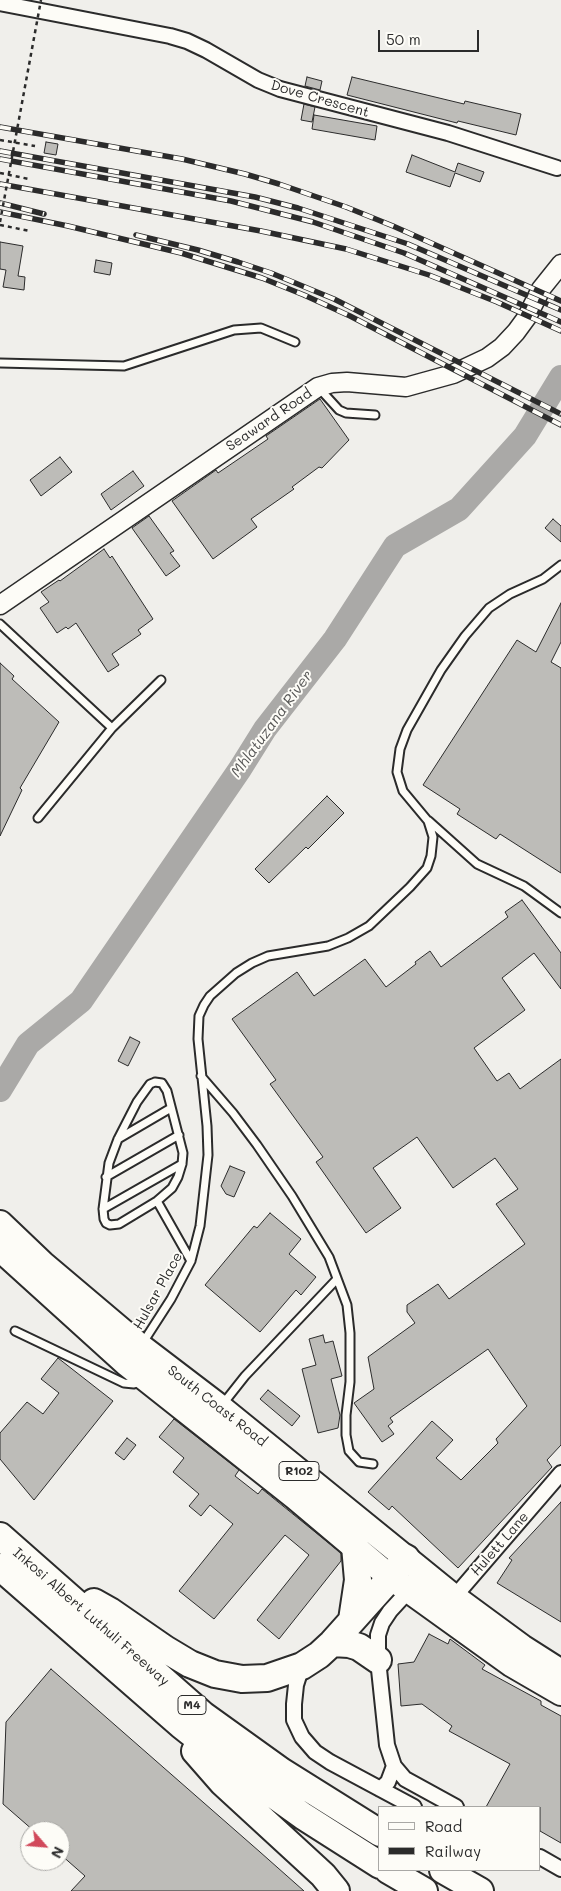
<!DOCTYPE html>
<style>
body{margin:0}
#map{position:relative;width:561px;height:1891px;overflow:hidden;background:#f0efeb;font-family:Mali,sans-serif}
canvas{display:block}
.legend{position:absolute;left:378px;top:1806px;width:162px;height:65px;box-sizing:border-box;background:#fdfcf7;border:1px solid #a9a8a5;margin:0;padding:6px 9px;list-style:none;font-size:15px;color:#2b2b2b}
.legend li{display:flex;align-items:center;gap:10px;height:25px}
.legend b{width:25px;border:1px solid #a9a8a5}
.north{position:absolute;left:20px;top:1821px;width:50px;height:50px;box-sizing:border-box;background:#fdfcf7;border:1px solid #a9a8a5;border-radius:50%;rotate:117deg;font-size:14px;font-weight:700;line-height:20px;text-align:center;color:#2b2b2b}
.north::after{content:'';display:block;margin:auto;width:18px;height:22px;background:#d1495b;clip-path:polygon(50% 0,100% 100%,50% 72%,0 100%)}
.scale{position:absolute;left:378px;top:30px;width:101px;height:22px;box-sizing:border-box;border:2px solid #2b2b2b;border-top:0;padding-left:6px;font-size:15px;line-height:18px;white-space:nowrap;color:#2b2b2b;-webkit-text-stroke:4px #fdfcf7;paint-order:stroke}
</style>
<div id="map">
<canvas width="561" height="1891"></canvas>
<ul class="legend">
<li><b style="height:6px;background:#fdfcf7"></b>Road</li>
<li><b style="height:6px;background:#2b2b2b"></b>Railway</li>
</ul>
<div class="north">N</div>
<div class="scale">50 m</div>
</div>
<script>
const ctx = document.querySelector('canvas').getContext('2d');
ctx.lineJoin = 'round';
const toPath = rows => new Path2D(rows.map(r => 'M' + r).join(''));
function strokePath(path, color, width, dash) { ctx.strokeStyle = color; ctx.lineWidth = width; ctx.lineCap = dash ? 'butt' : 'round'; ctx.setLineDash(dash || []); ctx.stroke(path); }
function fill(path, color) { ctx.fillStyle = color; ctx.fill(path, 'evenodd'); }
function label(font, color, halo, rows, align = 'center') {
  ctx.font = font + ' Mali,sans-serif'; ctx.lineWidth = 4; ctx.setLineDash([]); ctx.textBaseline = 'middle'; ctx.strokeStyle = halo; ctx.fillStyle = color; for (const [text, x, y, turn = 0] of rows) {
    ctx.save(); ctx.translate(x, y); ctx.rotate((+turn || 0) * Math.PI / 180); ctx.textAlign = isNaN(turn) ? turn : align; if (halo) ctx.strokeText(text, 0, 0); ctx.fillText(text, 0, 0); ctx.restore();
  }
}
strokePath(toPath([
 [0,1090,28,1044,81,1001,240,769,265,729,335,639,395,546,459,509,525,436,561,377]
]), '#aaa9a7', 24);
const building = toPath([
 [307,77,322,81,320,90,305,86,307,77],
 [352,77,464,104,465,101,521,114,516,135,458,121,457,123,347,95,352,77],
 [304,104,315,107,312,122,301,120,304,104],
 [314,115,377,126,375,140,312,129,314,115],
 [46,142,58,144,56,155,44,153,46,142],
 [412,155,455,172,458,163,484,172,480,182,455,173,450,187,406,172,412,155],
 [0,242,23,246,18,276,25,277,24,290,3,287,6,270,0,269,0,242],
 [96,260,112,263,110,275,94,272,96,260],
 [320,399,349,440,322,468,319,467,292,487,294,489,251,519,257,527,213,559,172,501,216,470,218,473,268,439,266,436,320,399],
 [60,457,72,472,41,496,30,480,60,457],
 [133,471,144,486,111,510,101,494,133,471],
 [149,516,174,551,170,553,180,566,166,576,132,528,149,516],
 [553,519,561,526,561,542,545,528,553,519],
 [104,549,110,558,112,556,153,619,138,630,141,634,112,654,119,665,108,672,76,623,68,629,66,627,57,633,40,608,49,602,41,592,59,580,60,581,104,549],
 [561,603,561,642,551,662,561,668,561,873,500,834,496,839,457,814,460,809,423,785,517,640,536,652,561,603],
 [0,663,14,676,12,679,59,722,20,788,22,790,0,836,0,663],
 [327,796,344,813,308,849,306,847,269,883,255,869,327,796],
 [522,900,561,953,561,989,534,953,502,978,525,1010,474,1048,497,1081,509,1073,520,1089,561,1059,561,1445,547,1460,552,1467,458,1568,392,1506,389,1510,368,1492,432,1421,453,1440,436,1458,461,1480,498,1443,496,1439,527,1406,488,1349,390,1418,393,1422,388,1426,394,1434,382,1442,354,1403,374,1389,368,1357,415,1323,407,1312,407,1305,438,1284,449,1299,525,1244,496,1204,518,1189,495,1158,453,1188,417,1137,373,1168,401,1208,366,1233,316,1162,323,1157,270,1084,276,1080,232,1019,297,972,314,996,365,959,386,987,416,964,415,962,430,951,441,967,508,917,505,912,522,900],
 [130,1037,140,1042,128,1066,118,1061,130,1037],
 [230,1166,245,1172,234,1197,226,1194,221,1186,230,1166],
 [270,1213,301,1239,289,1254,316,1277,301,1295,296,1290,260,1332,205,1285,254,1226,257,1228,270,1213],
 [323,1335,325,1343,333,1341,342,1376,331,1379,340,1415,338,1428,318,1433,302,1369,316,1365,309,1339,323,1335],
 [58,1358,113,1401,34,1500,0,1459,0,1433,27,1402,43,1414,59,1393,41,1379,58,1358],
 [268,1390,300,1416,292,1426,260,1399,268,1390],
 [174,1419,239,1470,235,1476,258,1494,262,1489,341,1553,341,1561,279,1639,257,1620,309,1555,285,1535,214,1619,179,1591,233,1524,210,1505,201,1516,189,1506,199,1494,173,1472,184,1458,159,1437,174,1419],
 [127,1438,136,1445,124,1460,115,1453,127,1438],
 [561,1502,561,1622,497,1583,512,1560,509,1558,561,1502],
 [429,1634,448,1644,450,1639,485,1665,482,1669,541,1701,541,1705,561,1716,561,1843,540,1831,540,1807,486,1807,510,1764,449,1731,452,1726,422,1704,401,1706,398,1664,414,1662,429,1634],
 [51,1669,260,1852,304,1891,71,1891,85,1876,60,1854,60,1831,34,1831,3,1804,6,1722,51,1669]
]);
fill(building, '#bdbcb8');
strokePath(building, '#2b2b2b', 1);
const service = toPath([
 [0,363,124,366,234,330,261,328,295,342],
 [318,387,339,410,346,413,375,415],
 [0,624,112,728,38,818],
 [112,728,161,680],
 [429,821,477,864,524,886,561,913],
 [201,1076,233,1113,257,1145,292,1196,329,1257,347,1305,350,1333,350,1382,346,1415,346,1435,349,1451,359,1462,373,1464],
 [155,1082,162,1083,167,1091,183,1153,182,1164,178,1177,172,1188,157,1201,119,1224,110,1225,106,1223,104,1219,103,1209,109,1163,118,1139,137,1102,150,1084,155,1082],
 [118,1139,171,1108],
 [106,1177,179,1135],
 [157,1201,191,1261],
 [103,1209,182,1164],
 [15,1331,124,1383,134,1384,141,1382],
 [142,1344,171,1299,191,1261,200,1226,208,1155,207,1126,198,1039,199,1016,204,1005,210,996,236,973,252,963,268,956,328,946,348,938,369,926,410,887,427,868,431,856,433,837,428,821,403,791,397,772,400,749,407,730,441,670,465,636,489,608,510,594,543,579,561,565],
 [207,1424,245,1376,337,1279]
]);
const minor = toPath([
 [0,3,170,36,187,41,206,50,258,80,280,89,448,133,557,168],
 [413,1586,390,1611,382,1623,378,1635,378,1660,387,1745,394,1766,405,1779,456,1807],
 [450,1602,561,1473],
 [302,1666,296,1685,294,1704,294,1720,302,1737,315,1752,330,1762,414,1807],
 [380,1789,388,1782,394,1766],
 [540,1857,561,1869]
]);
const tertiary = toPath([
 [0,605,318,387,332,383,347,382,406,387,453,374,487,358,502,347,516,332,527,317,541,289,561,264]
]);
const trunk = toPath([
 [0,1223,43,1264,140,1346,220,1407,454,1597,522,1647,561,1672],
 [0,1249,127,1364,295,1497,390,1577,511,1664,561,1693]
]);
const motorway = toPath([
 [0,1536,203,1715,281,1771,380,1833],
 [0,1567,181,1725,229,1763,303,1816,380,1865],
 [94,1602,110,1611,165,1649,190,1664,215,1674,242,1679,267,1678,302,1666,319,1655,332,1643,384,1585,406,1558],
 [352,1620,358,1580,355,1546],
 [332,1643,349,1644,359,1647,378,1660],
 [195,1751,223,1783,323,1875,336,1891],
 [388,1870,424,1891],
 [443,1870,480,1891]
]);
strokePath(service, '#2b2b2b', 11);
strokePath(minor, '#2b2b2b', 18);
strokePath(tertiary, '#2b2b2b', 21);
strokePath(trunk, '#2b2b2b', 28);
strokePath(motorway, '#2b2b2b', 30);
strokePath(toPath([
 [0,140,35,146],
 [0,173,29,179],
 [0,225,30,231]
]), '#2b2b2b', 2.5, [4, 4]);
strokePath(service, '#fdfcf7', 7);
strokePath(minor, '#fdfcf7', 14);
strokePath(tertiary, '#fdfcf7', 18);
strokePath(trunk, '#fdfcf7', 24);
strokePath(motorway, '#fdfcf7', 26);
const rail = toPath([
 [0,127,182,159,245,174,279,184,346,207,393,226,561,301],
 [0,151,255,197,298,208,408,244,561,310],
 [0,159,231,201,313,222,404,253,561,322],
 [0,184,261,231,346,249,429,275,497,302,561,331],
 [0,203,44,214],
 [0,212,68,226,181,253,262,278,304,295,350,316,561,425],
 [136,235,198,250,238,262,271,273,334,299,561,414]
]);
strokePath(rail, '#2b2b2b', 5.5);
strokePath(rail, '#fdfcf7', 4, [11]);
strokePath(toPath([
 [0,222,41,0]
]), '#2b2b2b', 2.5, [4, 4]);
for (const [x, y, w] of [
 [299,1471,40],
 [192,1705,28]
]) { const box = new Path2D(); box.roundRect(x - w / 2, y - 9.5, w, 19, 4); ctx.fillStyle = '#fdfcf7'; ctx.fill(box); strokePath(box, '#2b2b2b', 1); }
label('bold 12px', '#2b2b2b', null, [
 ["R102",299,1471],
 ["M4",192,1705]
]);
label('14px', '#2b2b2b', '#fdfcf7', [
 ["Dove Crescent",320,99,16],
 ["Seaward Road",269,420,-34],
 ["Hulsar Place",158,1291,-61],
 ["South Coast Road",217,1406,38],
 ["Hulett Lane",500,1544,-49],
 ["Inkosi Albert Luthuli Freeway",91,1617,41]
]);
label('italic 15px', '#575756', '#fdfcf7', [
 ["Mhlatuzana River",272,724,-54]
]);
</script>
